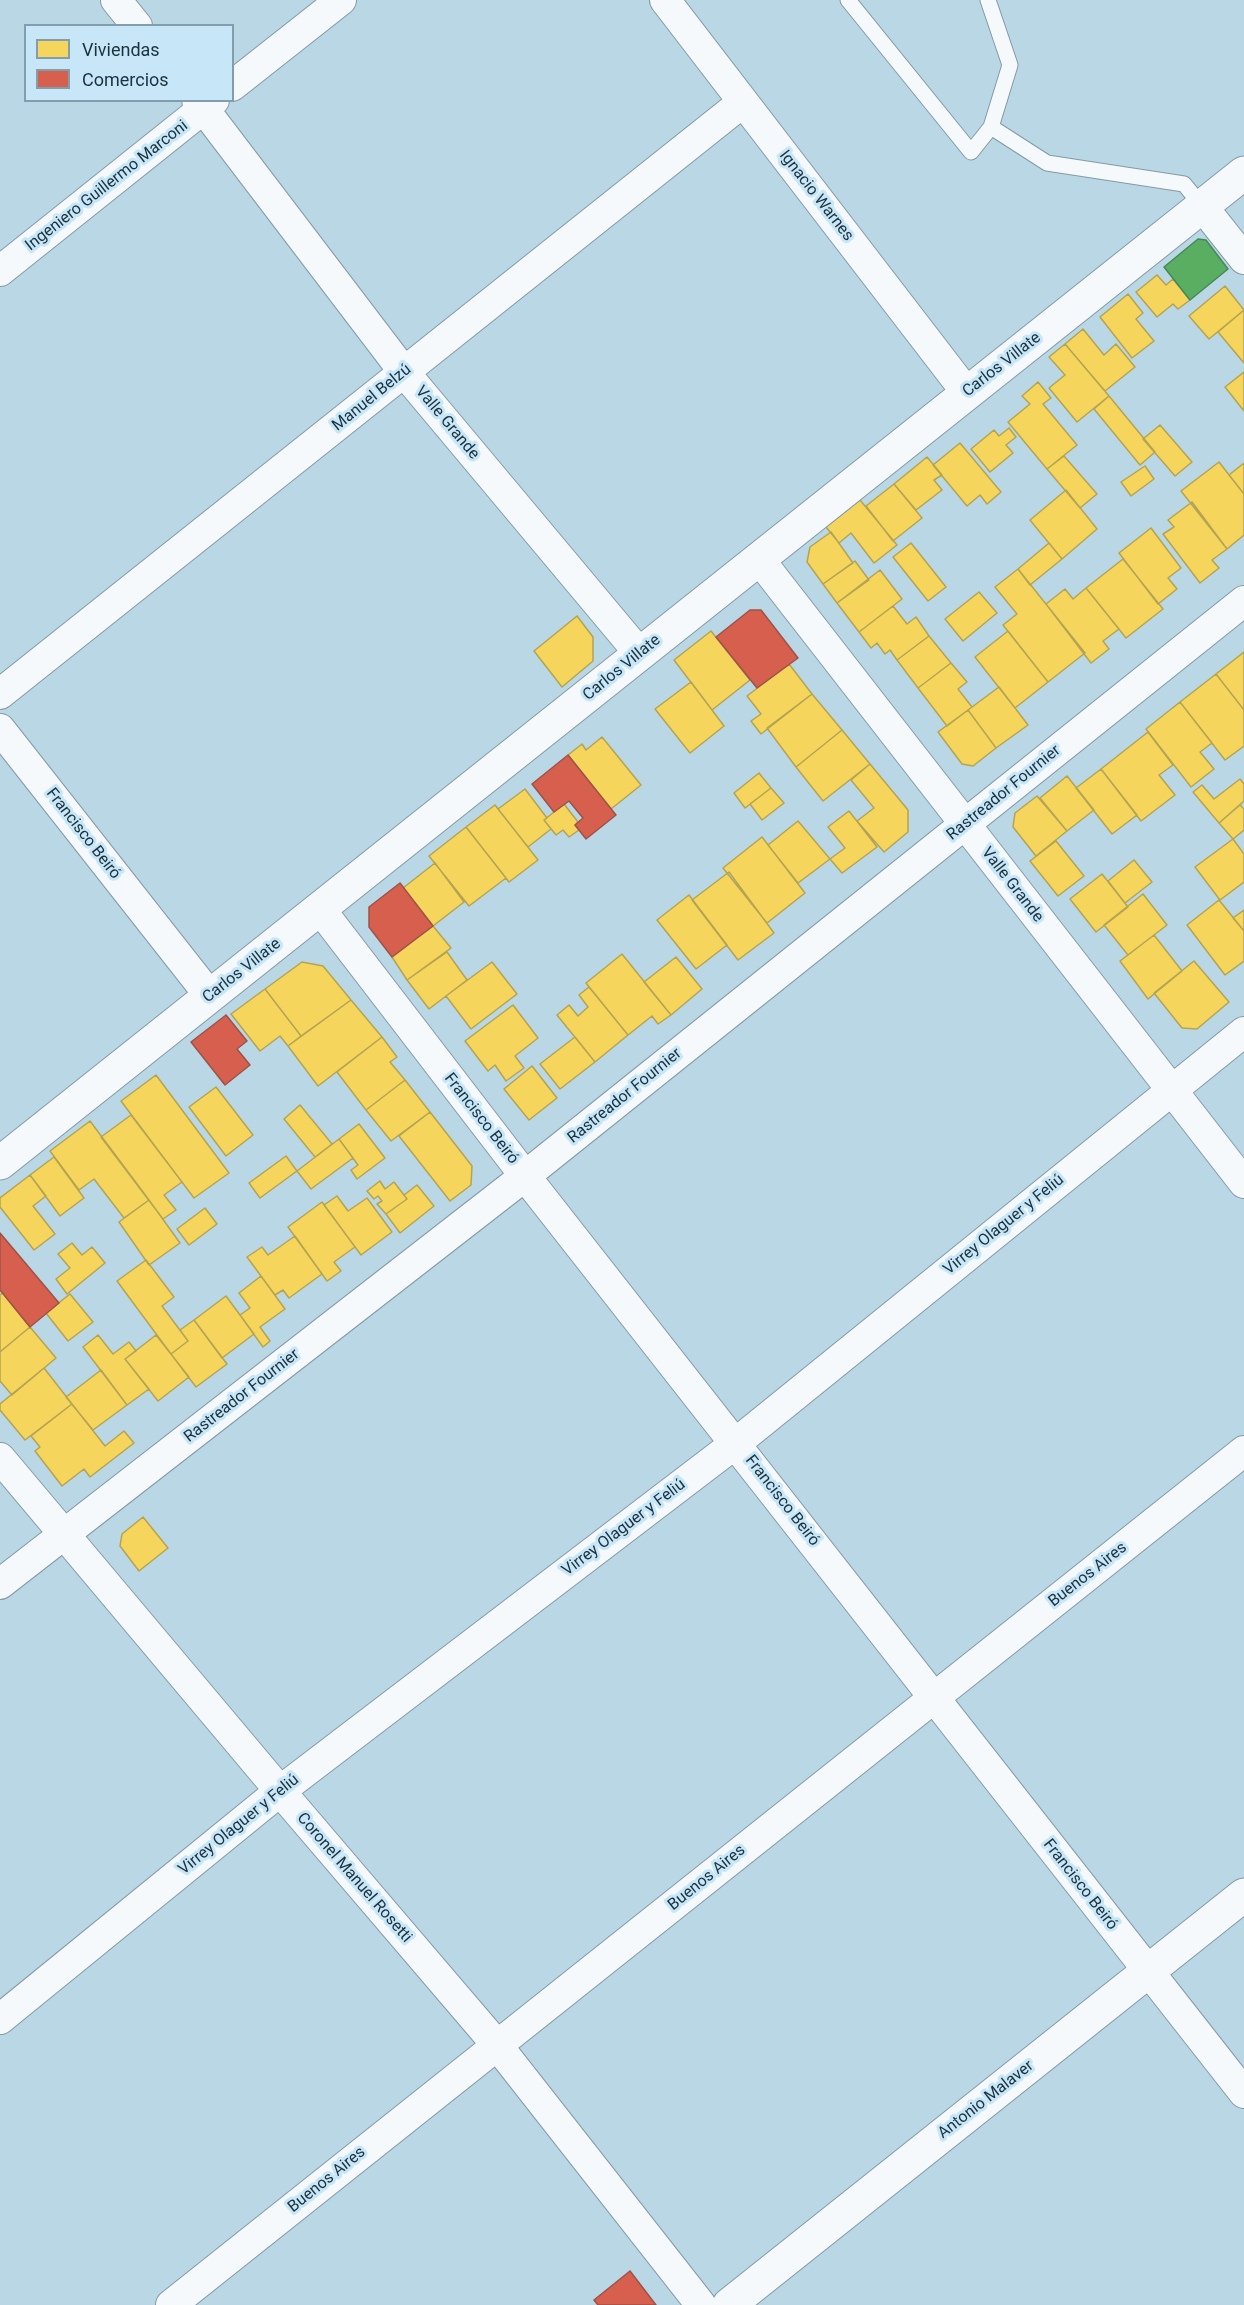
<!DOCTYPE html>
<meta charset="utf-8">
<style>
body{margin:0}
#map{position:relative;width:1244px;height:2305px;overflow:hidden;background:#bad7e6;font-family:Roboto,sans-serif}
canvas{display:block}
.legend{position:absolute;left:24px;top:24px;width:210px;height:78px;box-sizing:border-box;background:#c7e7f8;border:2px solid #829ead;margin:0;padding:8px 10px;list-style:none;font-size:18px;color:#1b313c}
.legend li{display:flex;align-items:center;gap:12px;height:30px}
.legend b{width:30px;border:2px solid #829ead}
</style>
<div id="map">
<canvas width="1244" height="2305"></canvas>
<ul class="legend">
<li><b style="height:16px;background:#f6d55c"></b>Viviendas</li>
<li><b style="height:16px;background:#d6604d"></b>Comercios</li>
</ul>
</div>
<script>
const ctx = document.querySelector('canvas').getContext('2d');
ctx.lineJoin = 'round';
function fill(path, color) { ctx.fillStyle = color; ctx.fill(path, 'evenodd'); }
const toPath = rows => new Path2D(rows.map(r => 'M' + r).join(''));
function strokePath(path, color, width, dash) { ctx.strokeStyle = color; ctx.lineWidth = width; ctx.lineCap = dash ? 'butt' : 'round'; ctx.setLineDash(dash || []); ctx.stroke(path); }
function label(font, color, halo, rows, align = 'center') {
  ctx.font = font + ' Roboto,sans-serif'; ctx.lineWidth = 6; ctx.setLineDash([]); ctx.textBaseline = 'middle'; ctx.strokeStyle = halo; ctx.fillStyle = color; for (const [text, x, y, turn = 0] of rows) {
    ctx.save(); ctx.translate(x, y); ctx.rotate((+turn || 0) * Math.PI / 180); ctx.textAlign = isNaN(turn) ? turn : align; if (halo) ctx.strokeText(text, 0, 0); ctx.fillText(text, 0, 0); ctx.restore();
  }
}
const homes = toPath([
 [1157,275,1166,285,1173,279,1190,300,1178,309,1173,304,1157,317,1136,292,1157,275],
 [1225,286,1244,310,1209,339,1189,316,1225,286],
 [1128,294,1143,313,1136,319,1154,341,1132,358,1100,317,1128,294],
 [1244,310,1244,363,1218,332,1244,310],
 [1083,329,1104,355,1116,344,1135,367,1105,391,1065,344,1083,329],
 [1065,344,1109,396,1077,422,1049,388,1065,375,1049,357,1065,344],
 [1244,372,1244,411,1225,387,1244,372],
 [1038,382,1051,398,1043,404,1077,445,1047,469,1008,422,1030,404,1022,396,1038,382],
 [1109,396,1155,452,1140,465,1094,409,1109,396],
 [1160,425,1192,462,1175,476,1143,439,1160,425],
 [1009,428,1016,437,1006,445,1013,453,990,472,971,449,994,430,999,436,1009,428],
 [960,443,1001,492,987,504,980,495,967,506,933,465,960,443],
 [1064,456,1097,494,1080,508,1047,469,1064,456],
 [927,457,942,475,934,480,942,490,916,510,894,484,927,457],
 [1219,462,1244,494,1244,535,1227,549,1181,491,1219,462],
 [1244,463,1244,494,1229,475,1244,463],
 [1145,466,1154,479,1131,496,1121,482,1145,466],
 [894,484,922,518,893,541,866,506,894,484],
 [1066,490,1097,529,1062,559,1030,520,1066,490],
 [860,500,897,545,874,563,851,533,839,543,826,527,860,500],
 [1192,502,1227,549,1212,560,1219,568,1200,583,1163,534,1174,527,1168,520,1192,502],
 [1151,528,1181,568,1168,578,1177,589,1158,604,1119,553,1151,528],
 [831,532,853,563,823,584,807,562,810,547,831,532],
 [911,543,946,587,928,601,893,557,911,543],
 [1049,543,1062,559,1030,585,1018,569,1049,543],
 [1123,559,1163,609,1126,638,1086,588,1123,559],
 [855,561,869,580,837,603,823,584,855,561],
 [1018,569,1085,653,1048,682,1003,625,1017,614,995,587,1018,569],
 [880,570,902,599,859,632,837,603,880,570],
 [1086,588,1119,629,1103,641,1109,649,1091,663,1046,604,1065,589,1073,599,1086,588],
 [979,592,997,613,963,641,945,619,979,592],
 [893,606,907,624,916,617,929,636,897,660,890,650,885,654,877,643,871,648,859,632,893,606],
 [577,616,593,637,593,661,562,687,534,651,577,616],
 [711,631,750,680,712,710,674,660,711,631],
 [1008,631,1048,682,1015,708,975,657,1008,631],
 [929,636,951,663,918,688,897,660,929,636],
 [1244,652,1244,710,1216,674,1244,652],
 [951,663,967,682,958,689,972,707,947,726,918,688,951,663],
 [789,664,812,694,761,734,751,721,761,714,747,696,789,664],
 [1216,674,1244,710,1244,746,1225,760,1180,702,1216,674],
 [691,682,724,726,690,753,655,709,691,682],
 [999,687,1028,725,996,748,968,710,999,687],
 [812,694,842,730,796,767,767,728,812,694],
 [1180,702,1212,743,1200,752,1214,769,1191,787,1146,729,1180,702],
 [968,710,996,748,973,766,962,764,938,732,968,710],
 [842,730,870,764,823,801,796,767,842,730],
 [1148,732,1173,765,1159,775,1175,795,1141,821,1101,769,1148,732],
 [602,737,641,785,611,809,568,755,582,744,586,750,602,737],
 [870,764,908,810,908,832,884,852,857,821,874,808,851,780,870,764],
 [1101,769,1137,815,1112,834,1076,788,1101,769],
 [759,773,771,788,745,808,734,793,759,773],
 [1067,776,1094,810,1067,831,1040,798,1067,776],
 [1240,779,1244,784,1244,801,1219,823,1193,792,1202,785,1214,799,1240,779],
 [771,788,784,803,762,820,750,804,771,788],
 [525,789,547,818,544,820,551,829,528,847,498,809,525,789],
 [1037,796,1067,831,1036,856,1013,827,1015,813,1037,796],
 [564,804,578,822,575,825,579,830,569,837,563,830,556,835,544,820,564,804],
 [495,805,538,860,509,882,466,827,495,805],
 [1240,805,1244,809,1244,830,1233,839,1219,823,1240,805],
 [849,811,877,847,842,873,830,859,845,848,828,827,849,811],
 [798,821,830,859,798,883,768,845,798,821],
 [466,827,506,878,469,906,429,856,466,827],
 [762,837,805,893,767,923,723,868,762,837],
 [1233,839,1244,854,1244,882,1220,900,1195,867,1233,839],
 [1056,841,1084,876,1058,896,1030,861,1056,841],
 [1134,860,1152,882,1125,903,1108,881,1134,860],
 [435,863,464,902,433,926,403,888,435,863],
 [729,872,774,933,738,960,692,900,729,872],
 [1102,874,1128,907,1096,932,1070,899,1102,874],
 [1143,894,1167,925,1128,955,1104,925,1143,894],
 [689,895,727,945,696,969,657,920,689,895],
 [1219,900,1244,931,1244,961,1225,975,1187,925,1219,900],
 [1244,910,1244,931,1233,918,1244,910],
 [433,926,451,948,407,980,392,957,433,926],
 [1154,935,1182,971,1148,999,1120,961,1154,935],
 [447,952,467,980,429,1009,407,980,447,952],
 [622,954,671,1015,658,1024,652,1016,628,1035,586,983,622,954],
 [676,957,702,989,671,1015,644,982,676,957],
 [1194,961,1229,1002,1197,1029,1182,1028,1154,993,1194,961],
 [302,962,323,966,351,1000,301,1036,265,989,302,962],
 [492,962,517,994,471,1029,446,996,492,962],
 [589,987,628,1035,595,1062,557,1015,569,1005,578,1016,588,1007,579,995,589,987],
 [265,989,301,1036,288,1046,280,1036,260,1051,231,1014,265,989],
 [351,1000,382,1037,318,1086,288,1046,351,1000],
 [513,1005,538,1038,515,1056,524,1068,506,1081,495,1065,488,1071,465,1041,513,1005],
 [382,1037,397,1057,390,1062,405,1080,366,1110,337,1072,382,1037],
 [575,1037,595,1062,560,1089,540,1064,575,1037],
 [532,1066,557,1098,529,1120,504,1089,532,1066],
 [156,1075,229,1173,194,1198,121,1101,156,1075],
 [405,1080,430,1112,391,1141,366,1110,405,1080],
 [216,1087,253,1135,226,1156,189,1107,216,1087],
 [300,1105,332,1144,315,1157,284,1119,300,1105],
 [430,1112,472,1166,471,1185,450,1201,399,1136,430,1112],
 [131,1115,182,1182,164,1195,176,1210,163,1219,101,1137,131,1115],
 [90,1121,149,1200,124,1218,94,1179,79,1190,50,1151,90,1121],
 [359,1124,385,1158,357,1179,351,1170,358,1165,339,1139,359,1124],
 [339,1139,353,1158,311,1189,297,1171,339,1139],
 [286,1156,297,1171,260,1198,249,1183,286,1156],
 [54,1157,84,1198,60,1216,30,1175,54,1157],
 [30,1175,46,1196,33,1206,55,1234,34,1250,0,1207,0,1198,30,1175],
 [380,1181,385,1189,394,1182,407,1199,386,1214,377,1204,382,1201,378,1196,374,1199,367,1191,380,1181],
 [417,1185,434,1206,400,1233,386,1214,407,1199,404,1195,417,1185],
 [337,1196,348,1211,367,1198,392,1232,361,1255,324,1205,337,1196],
 [149,1200,180,1243,149,1265,119,1222,149,1200],
 [322,1202,355,1247,334,1262,341,1271,327,1281,288,1227,322,1202],
 [205,1208,217,1224,189,1245,177,1229,205,1208],
 [295,1236,322,1274,289,1298,283,1290,275,1295,247,1257,262,1247,268,1255,295,1236],
 [72,1243,82,1255,92,1247,105,1263,67,1294,56,1279,70,1268,58,1254,72,1243],
 [146,1260,174,1297,162,1306,188,1341,171,1354,117,1281,146,1260],
 [261,1276,285,1309,260,1327,270,1341,263,1347,240,1315,250,1308,239,1293,261,1276],
 [3,1293,30,1327,0,1352,0,1295,3,1293],
 [70,1294,93,1322,68,1341,46,1313,70,1294],
 [226,1296,254,1334,222,1358,194,1320,226,1296],
 [194,1320,227,1364,196,1387,171,1354,188,1341,180,1330,194,1320],
 [30,1327,56,1358,12,1395,0,1381,0,1352,30,1327],
 [98,1335,113,1354,129,1342,136,1351,125,1359,149,1389,127,1405,83,1347,98,1335],
 [156,1335,189,1377,158,1401,125,1359,156,1335],
 [44,1368,72,1404,25,1440,0,1410,0,1404,44,1368],
 [101,1370,127,1405,93,1430,66,1397,101,1370],
 [72,1404,105,1446,124,1431,134,1443,90,1477,84,1469,62,1486,35,1451,40,1447,31,1436,72,1404],
 [143,1517,168,1548,139,1571,120,1546,122,1534,143,1517]
]);
fill(homes, '#f6d55c');
strokePath(homes, '#b4a452', 1.5);
const shops = toPath([
 [750,610,761,610,798,658,757,688,716,637,750,610],
 [568,755,616,815,586,839,575,825,583,818,569,801,554,812,532,784,568,755],
 [400,883,433,926,392,957,369,927,369,907,400,883],
 [226,1015,247,1041,237,1049,250,1065,225,1085,191,1042,226,1015],
 [0,1233,59,1303,30,1327,0,1290,0,1233],
 [630,2271,656,2305,598,2305,594,2300,630,2271]
]);
fill(shops, '#d6604d');
strokePath(shops, '#9e5248', 1.5);
const public = toPath([
 [1198,239,1206,240,1228,269,1190,300,1164,267,1198,239]
]);
fill(public, '#5aae61');
strokePath(public, '#478856', 1.5);
const service = toPath([
 [848,0,971,152,991,127,1010,65,988,0],
 [991,127,1047,163,1184,184,1202,206]
]);
const minor = toPath([
 [116,0,137,26],
 [665,0,967,393],
 [232,86,341,0],
 [197,100,404,372,640,654],
 [1202,206,1244,259],
 [0,271,214,100],
 [759,559,1244,1183],
 [0,694,743,102],
 [0,729,210,996],
 [320,909,525,1176,1244,2093],
 [0,1458,280,1791,497,2045,701,2305],
 [0,1584,525,1176,1244,601],
 [0,2019,280,1791,736,1443,1244,1032],
 [171,2305,1244,1451]
]);
const tertiary = toPath([
 [0,1163,1244,173],
 [729,2305,1244,1895]
]);
strokePath(service, '#849aa6', 17);
strokePath(minor, '#849aa6', 32);
strokePath(tertiary, '#849aa6', 35);
strokePath(service, '#f5f9fb', 15);
strokePath(minor, '#f5f9fb', 30);
strokePath(tertiary, '#f5f9fb', 33);
label('16px', '#1b313c', '#c7e7f8', [
 ["Ingeniero Guillermo Marconi",107,186,-38],
 ["Ignacio Warnes",816,196,52],
 ["Carlos Villate",1002,365,-38],
 ["Manuel Belzú",372,398,-39],
 ["Valle Grande",447,423,50],
 ["Carlos Villate",622,668,-39],
 ["Rastreador Fournier",1004,793,-39],
 ["Francisco Beiró",83,834,52],
 ["Valle Grande",1012,885,52],
 ["Carlos Villate",242,971,-38],
 ["Rastreador Fournier",625,1096,-39],
 ["Francisco Beiró",481,1119,52],
 ["Virrey Olaguer y Feliú",1004,1225,-39],
 ["Rastreador Fournier",242,1396,-38],
 ["Francisco Beiró",782,1501,52],
 ["Virrey Olaguer y Feliú",624,1528,-37],
 ["Buenos Aires",1088,1575,-38],
 ["Virrey Olaguer y Feliú",239,1825,-39],
 ["Coronel Manuel Rosetti",354,1878,49],
 ["Buenos Aires",707,1878,-39],
 ["Francisco Beiró",1080,1885,52],
 ["Antonio Malaver",986,2100,-38],
 ["Buenos Aires",327,2180,-39]
]);
</script>
